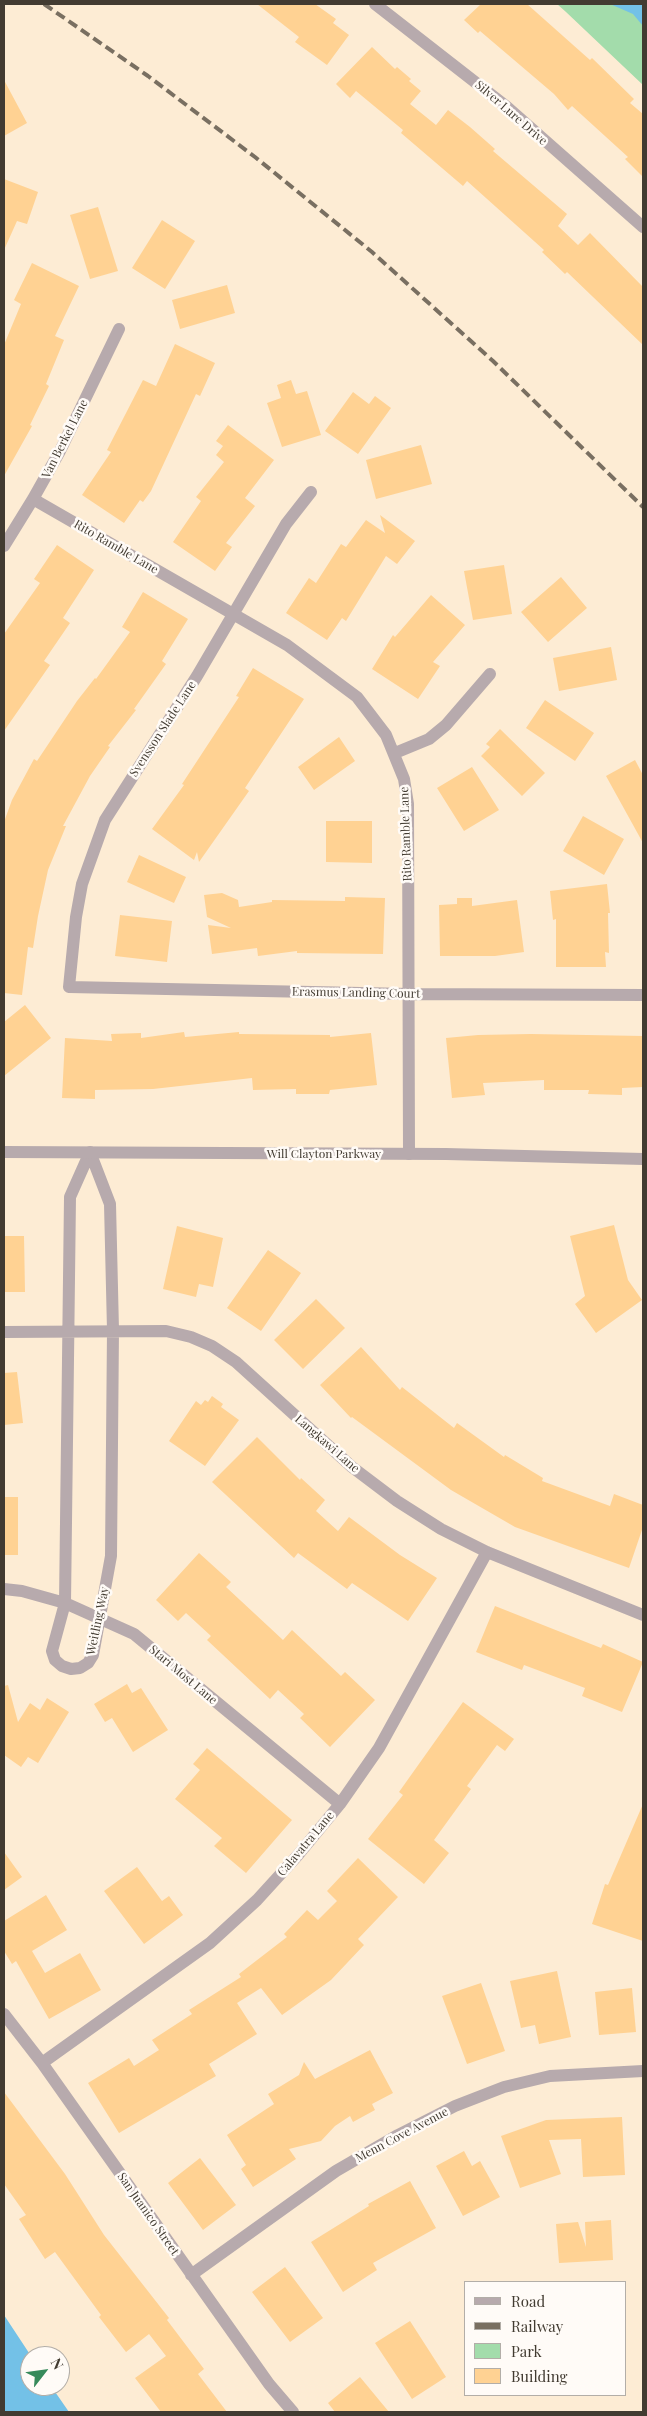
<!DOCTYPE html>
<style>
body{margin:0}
#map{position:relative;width:647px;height:2416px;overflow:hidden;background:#fdecd4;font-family:"Playfair Display",serif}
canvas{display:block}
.frame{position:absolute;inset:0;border:5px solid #423b31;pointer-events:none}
.legend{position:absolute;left:464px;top:2281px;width:162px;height:115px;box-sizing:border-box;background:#fffbf7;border:1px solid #b3aea8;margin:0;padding:6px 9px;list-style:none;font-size:15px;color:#423b31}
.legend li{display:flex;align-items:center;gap:10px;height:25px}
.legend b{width:25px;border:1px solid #b3aea8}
.north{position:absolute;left:20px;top:2346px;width:50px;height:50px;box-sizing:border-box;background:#fffbf7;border:1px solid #b3aea8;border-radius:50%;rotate:60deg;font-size:14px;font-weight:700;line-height:20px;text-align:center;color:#423b31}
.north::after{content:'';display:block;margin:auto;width:18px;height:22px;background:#378a5b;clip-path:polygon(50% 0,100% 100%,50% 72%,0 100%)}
</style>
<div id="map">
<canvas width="647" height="2416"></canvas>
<div class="frame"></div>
<ul class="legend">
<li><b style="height:6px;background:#b7aaad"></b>Road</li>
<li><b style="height:6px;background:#796f61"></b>Railway</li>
<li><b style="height:14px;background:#a3dcab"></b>Park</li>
<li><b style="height:14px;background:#ffd293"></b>Building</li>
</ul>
<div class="north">N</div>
</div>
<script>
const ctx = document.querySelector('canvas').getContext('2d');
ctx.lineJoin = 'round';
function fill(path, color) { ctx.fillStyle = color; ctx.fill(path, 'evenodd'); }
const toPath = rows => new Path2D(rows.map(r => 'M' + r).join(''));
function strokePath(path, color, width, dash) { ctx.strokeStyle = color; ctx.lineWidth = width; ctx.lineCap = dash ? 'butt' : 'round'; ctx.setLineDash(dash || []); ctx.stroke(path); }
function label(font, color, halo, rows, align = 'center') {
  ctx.font = font + ' "Playfair Display",serif'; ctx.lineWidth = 5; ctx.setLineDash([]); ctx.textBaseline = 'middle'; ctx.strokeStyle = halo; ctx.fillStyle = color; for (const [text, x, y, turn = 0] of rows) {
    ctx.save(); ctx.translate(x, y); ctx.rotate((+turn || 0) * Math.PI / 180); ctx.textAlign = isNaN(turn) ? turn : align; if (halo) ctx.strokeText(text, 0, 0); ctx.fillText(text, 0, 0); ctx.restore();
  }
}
fill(toPath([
 [557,4,643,4,643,85,566,12]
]), '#a3dcab');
fill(toPath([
 [610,4,643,4,643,26,633,14],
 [4,2315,31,2356,30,2386,51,2386,69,2412,4,2412]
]), '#73c1e7');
fill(toPath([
 [257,4,315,4,336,19,333,23,349,35,327,65,295,42,299,37],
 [481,4,527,4,590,60,592,58,634,99,630,103,643,114,643,177,625,159,628,157,572,106,568,110,554,94,480,31,478,33,464,20],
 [372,47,395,69,397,67,411,79,409,81,421,91,410,104,436,125,448,110,470,127,495,149,493,151,567,214,558,226,578,245,590,233,643,287,643,345,567,272,565,274,542,252,544,250,467,181,463,186,401,133,403,130,356,91,350,98,336,84],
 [4,80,27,123,4,136],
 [4,179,38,192,27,224,17,221,4,250],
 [98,207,118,271,90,279,70,215],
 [162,220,195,241,165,289,132,268],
 [32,263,79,286,55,336,64,340,46,384,49,386,30,425,32,426,4,476,4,345,21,304,14,300],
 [227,285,235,313,180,329,172,300],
 [175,344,215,363,200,396,196,394,151,491,143,502,140,500,124,523,82,495,111,452,107,450,143,380,156,386],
 [291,380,296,394,307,391,321,435,282,447,267,403,281,398,277,385],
 [353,392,369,404,375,396,391,408,358,454,325,431],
 [228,425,274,460,245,498,255,506,226,543,232,547,215,571,173,542,201,501,196,497,224,462,216,455,223,446,216,441],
 [421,445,432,484,376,499,366,460],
 [380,515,415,541,397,564,386,556,346,621,342,618,327,640,286,613,309,578,316,583,341,544,346,547,366,520,385,533],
 [57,545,94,570,63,618,70,623,44,661,50,665,4,731,4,634,40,583,34,579],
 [504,565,512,614,473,620,464,571],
 [561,577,587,608,548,642,521,612],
 [143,592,188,619,162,661,166,664,134,709,136,710,108,746,110,747,90,776,63,826,66,826,48,870,38,916,33,948,28,947,22,995,4,993,4,822,12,800,34,759,37,761,77,701,95,678,96,679,130,632,122,627],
 [431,595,465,625,433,662,440,666,418,699,372,669,393,635,395,637],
 [611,647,617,680,559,691,553,658],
 [253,668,304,699,245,788,249,791,199,862,197,852,194,860,152,829,184,785,182,784,239,697,236,696],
 [545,700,594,733,575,761,526,728],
 [500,729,545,773,522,796,481,756,490,747,486,744],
 [339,737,355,761,314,790,298,767],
 [635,760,643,775,643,843,606,776],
 [472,767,499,810,464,831,437,788],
 [583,816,624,839,604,875,563,851],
 [326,821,372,821,372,863,326,862],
 [139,855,186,877,174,903,127,882],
 [607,884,610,913,608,913,609,953,605,952,606,967,556,967,556,919,553,920,550,891],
 [222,893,238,900,239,907,272,902,272,900,345,901,345,897,385,898,383,954,297,953,297,951,258,956,257,948,212,954,208,925,231,928,207,917,204,895],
 [457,898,472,898,472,906,517,900,524,952,495,956,440,956,439,905,457,904],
 [120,915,172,921,167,962,115,956],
 [25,1005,51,1038,4,1076,4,1022],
 [184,1032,185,1037,239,1032,239,1034,330,1035,330,1037,371,1033,377,1085,330,1090,329,1094,296,1094,296,1089,253,1090,252,1078,153,1089,95,1090,95,1099,62,1098,65,1038,112,1041,111,1034,141,1033,141,1038],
 [531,1034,643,1036,643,1087,622,1088,622,1095,588,1094,589,1090,544,1090,544,1080,483,1083,485,1095,452,1098,446,1038,478,1035],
 [614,1225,628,1280,642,1300,596,1333,575,1304,585,1296,570,1236],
 [177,1226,223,1238,213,1287,199,1284,196,1297,163,1289],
 [4,1236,24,1236,25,1292,4,1292],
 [268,1250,301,1273,261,1331,227,1308],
 [316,1299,345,1328,303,1369,274,1340],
 [361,1347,400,1390,402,1387,454,1428,457,1423,504,1457,505,1455,543,1478,542,1481,610,1506,614,1494,643,1505,643,1527,629,1568,515,1527,451,1490,352,1417,351,1418,320,1385],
 [17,1372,23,1423,4,1425,4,1373],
 [212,1396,223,1404,221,1407,239,1420,205,1466,169,1441,196,1401,201,1405,205,1400,208,1402],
 [257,1437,300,1480,301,1478,325,1500,316,1511,338,1531,349,1517,400,1555,437,1578,408,1621,352,1583,347,1589,298,1553,294,1558,212,1482],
 [4,1497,18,1497,18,1555,4,1555],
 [199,1553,231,1582,226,1587,283,1640,292,1630,341,1676,345,1672,375,1700,330,1747,300,1718,304,1714,278,1690,270,1699,207,1640,211,1636,186,1613,178,1621,156,1600],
 [495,1606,601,1648,603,1644,643,1662,622,1712,582,1696,585,1688,524,1665,522,1670,476,1652],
 [127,1684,132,1693,141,1688,168,1730,133,1752,112,1718,105,1722,94,1704],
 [8,1685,18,1722,30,1703,40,1710,47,1698,69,1712,38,1763,28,1757,21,1767,4,1755,4,1686],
 [463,1702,514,1739,505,1751,497,1745,467,1786,471,1789,434,1840,449,1853,424,1884,368,1839,403,1795,399,1792],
 [207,1748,292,1820,246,1873,214,1846,222,1838,175,1799,200,1770,193,1764],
 [643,1804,643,1941,592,1924,605,1884,608,1885],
 [4,1852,22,1877,4,1890],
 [358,1858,398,1897,358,1939,364,1945,331,1980,282,2015,261,1988,237,2003,257,2034,209,2064,216,2076,119,2133,88,2083,129,2058,134,2066,159,2050,152,2040,192,2014,189,2010,241,1977,239,1974,287,1937,284,1934,307,1910,318,1920,337,1901,327,1891],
 [137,1867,162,1901,169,1896,183,1915,144,1944,104,1891],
 [46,1895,67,1930,32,1951,45,1973,80,1953,101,1990,49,2019,16,1961,12,1964,4,1951,4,1921],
 [557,1971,571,2037,539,2044,535,2025,521,2028,510,1981],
 [481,1983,505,2051,467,2064,442,1996],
 [632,1988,636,2032,599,2035,595,1992],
 [370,2050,393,2093,372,2104,375,2110,353,2122,350,2116,335,2126,321,2141,289,2149,296,2159,253,2187,241,2169,246,2165,227,2135,274,2104,268,2094,299,2075,304,2062,315,2079],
 [4,2092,65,2174,104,2235,169,2318,167,2320,204,2369,198,2374,227,2412,161,2412,135,2378,166,2356,149,2334,126,2352,99,2317,101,2315,55,2252,45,2259,19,2219,26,2215,4,2184],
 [622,2117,625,2175,583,2177,581,2139,549,2140,561,2174,520,2188,501,2136,546,2120],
 [464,2151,472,2166,480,2161,500,2197,463,2216,436,2166],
 [200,2158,236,2205,203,2230,168,2183],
 [410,2181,436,2228,373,2263,377,2270,343,2292,311,2242,369,2206,368,2204],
 [611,2220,613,2260,559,2263,556,2224,578,2222,586,2247,585,2222],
 [285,2267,323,2318,290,2342,252,2292],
 [410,2321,446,2377,412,2399,375,2343],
 [360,2377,389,2412,335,2412,328,2403]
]), '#ffd293');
strokePath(toPath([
 [375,4,507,107,643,227],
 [311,492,286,524,197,676,105,820,82,884,76,917,69,987,409,994,643,995],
 [33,499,287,645,357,697,386,735,404,779,408,804,409,1154],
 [4,546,33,499,60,451,119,329],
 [395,753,429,739,446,725,490,674],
 [90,1152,110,1204,113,1330,111,1556,93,1655,88,1663,80,1668,71,1669,62,1666,55,1660,52,1651,65,1603,70,1197,90,1152],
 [4,1332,166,1331,191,1337,212,1346,236,1362,352,1467,397,1501,441,1529,487,1552,643,1615],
 [4,1589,22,1591,65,1603,134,1634,340,1804],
 [4,2014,42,2063,269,2384,293,2412],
 [42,2063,210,1943,257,1900,298,1855,340,1804,379,1748,487,1552],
 [191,2275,336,2171,398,2135,455,2106,504,2087,550,2076,643,2071]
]), '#b7aaad', 12);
strokePath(toPath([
 [4,1152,446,1154,643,1159]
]), '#b7aaad', 12);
strokePath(toPath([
 [44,4,148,76,255,157,372,252,493,361,643,507]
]), '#796f61', 4, [10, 5]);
label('12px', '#423b31', '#fffbf7', [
 ["Silver Lure Drive",511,113,41],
 ["Van Berkel Lane",65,439,-63],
 ["Rito Ramble Lane",116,547,30],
 ["Svensson Slade Lane",163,729,-57],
 ["Rito Ramble Lane",406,834,-92],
 ["Erasmus Landing Court",356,993,1],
 ["Will Clayton Parkway",324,1154],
 ["Langkawi Lane",327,1444,41],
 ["Weitling Way",98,1621,-78],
 ["Stari Most Lane",183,1675,40],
 ["Calavatra Lane",306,1844,-50],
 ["Menn Cove Avenue",402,2135,-28],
 ["San Juanico Street",148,2214,55]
]);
</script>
